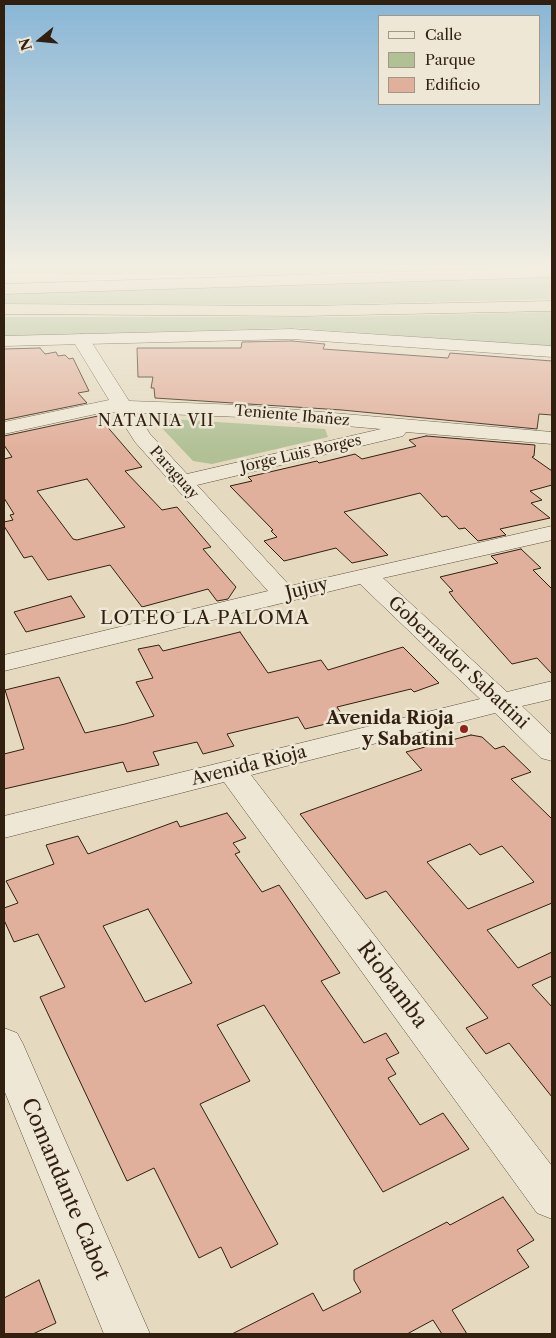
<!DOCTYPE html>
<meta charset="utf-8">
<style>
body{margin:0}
#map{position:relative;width:556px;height:1338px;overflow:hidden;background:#e5dabf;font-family:"Libre Caslon Text",serif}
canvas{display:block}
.frame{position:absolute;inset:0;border:5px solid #311f10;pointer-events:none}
.legend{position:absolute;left:378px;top:15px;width:162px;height:90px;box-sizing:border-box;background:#eee7d5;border:1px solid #a29786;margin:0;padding:6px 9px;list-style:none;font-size:15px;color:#311f10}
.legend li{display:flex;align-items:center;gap:10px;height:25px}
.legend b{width:25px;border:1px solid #a29786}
.north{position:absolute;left:15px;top:15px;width:50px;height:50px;-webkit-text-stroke:4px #eee7d5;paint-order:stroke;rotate:253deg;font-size:14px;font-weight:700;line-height:20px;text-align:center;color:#311f10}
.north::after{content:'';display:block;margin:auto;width:18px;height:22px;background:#311f10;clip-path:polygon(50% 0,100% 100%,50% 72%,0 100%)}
</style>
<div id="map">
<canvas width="556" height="1338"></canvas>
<div class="frame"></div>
<ul class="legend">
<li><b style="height:6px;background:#eee7d5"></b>Calle</li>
<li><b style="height:14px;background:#b1c095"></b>Parque</li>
<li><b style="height:14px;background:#e1b09c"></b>Edificio</li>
</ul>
<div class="north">N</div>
</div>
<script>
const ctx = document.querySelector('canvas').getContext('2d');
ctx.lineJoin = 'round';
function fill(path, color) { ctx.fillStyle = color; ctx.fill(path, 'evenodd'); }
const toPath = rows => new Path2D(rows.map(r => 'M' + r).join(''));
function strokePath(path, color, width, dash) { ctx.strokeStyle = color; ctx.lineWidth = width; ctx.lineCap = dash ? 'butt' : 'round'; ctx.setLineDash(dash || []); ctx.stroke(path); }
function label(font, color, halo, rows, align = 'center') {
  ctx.font = font + ' "Libre Caslon Text",serif'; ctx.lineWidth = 5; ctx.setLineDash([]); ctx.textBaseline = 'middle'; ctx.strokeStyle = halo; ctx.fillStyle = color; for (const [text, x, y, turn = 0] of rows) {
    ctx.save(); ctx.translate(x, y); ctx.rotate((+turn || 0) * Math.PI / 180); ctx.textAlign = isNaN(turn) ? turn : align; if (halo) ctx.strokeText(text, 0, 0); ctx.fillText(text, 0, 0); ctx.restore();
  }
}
fill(toPath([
 [4,265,552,265,552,266,270,275,95,275,4,273],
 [552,277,552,299,315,305,4,303,4,294],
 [552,312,552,347,294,328,4,336,4,317,347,317],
 [171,419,325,429,328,437,212,464,193,461,160,426]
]), '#b1c095');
const building = toPath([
 [292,341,325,344,323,349,448,358,450,353,552,361,552,415,539,414,537,429,342,410,155,398,154,388,151,388,153,377,138,377,137,348,241,348,242,342,292,341],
 [40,348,45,354,56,352,58,356,65,355,69,359,73,358,89,391,78,393,87,403,4,420,4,349,40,348],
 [98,416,142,467,125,471,162,510,177,507,211,547,203,549,236,587,228,599,217,601,208,589,142,607,110,565,48,580,32,556,24,558,4,526,4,522,13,520,10,515,14,514,4,498,4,459,12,457,4,445,4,436,98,416],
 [87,479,125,527,77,540,73,539,37,491,87,479],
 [426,436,535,445,534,456,532,457,552,471,552,485,530,491,542,500,531,503,550,518,500,529,506,535,478,541,465,528,459,529,447,516,442,517,420,493,344,512,388,555,352,563,336,548,284,561,264,541,277,537,271,531,273,530,230,486,252,481,248,477,317,461,319,463,355,454,362,459,416,446,409,440,426,436],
 [521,549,541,568,533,570,552,589,552,674,537,658,512,664,455,600,449,592,453,591,440,577,498,563,491,556,521,549],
 [71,596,85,617,26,632,14,612,71,596],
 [240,632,268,673,321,660,328,670,403,647,439,683,414,692,411,689,337,707,345,719,330,723,305,729,298,717,227,734,234,746,203,754,197,742,153,752,159,765,127,772,123,762,4,789,4,754,24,749,5,690,59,677,85,733,125,724,154,716,136,682,153,678,138,649,159,645,163,651,240,632],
 [471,735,482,737,495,749,504,746,531,772,511,779,552,819,552,903,487,930,518,968,552,952,552,976,532,985,552,1007,552,1097,509,1043,486,1054,466,1028,488,1018,386,891,366,899,300,814,422,770,406,752,471,735],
 [470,844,480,855,502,846,534,882,468,909,427,862,470,844],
 [227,813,246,838,233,843,240,852,235,854,262,892,279,885,340,973,321,981,364,1043,386,1033,399,1053,386,1059,396,1074,388,1078,420,1125,443,1113,469,1149,383,1192,264,1005,217,1025,250,1081,200,1104,278,1244,231,1268,221,1247,199,1258,154,1168,127,1181,40,997,65,987,38,934,14,942,4,920,4,908,18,903,6,881,54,864,46,845,78,836,88,854,177,821,180,827,227,813],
 [148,909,192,983,145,1002,103,926,148,909],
 [503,1197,534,1240,517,1250,529,1267,452,1310,467,1334,442,1334,433,1320,407,1334,232,1334,313,1293,323,1311,361,1292,354,1280,354,1270,447,1222,450,1225,503,1197],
 [39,1280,56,1323,33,1334,4,1334,4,1298,39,1280]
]);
fill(building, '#e1b09c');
strokePath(building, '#311f10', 1);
const street = toPath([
 [81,334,87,335,129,401,241,405,552,432,552,444,406,432,403,436,197,485,290,586,552,526,552,540,383,578,507,692,552,681,552,699,522,706,552,735,552,761,541,758,495,713,251,775,552,1166,552,1219,537,1213,224,782,4,838,4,816,480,699,360,584,4,671,4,655,268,591,135,442,116,412,105,412,4,434,4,422,109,400,72,339,75,335,81,334],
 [137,413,241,417,381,429,187,474,150,434,137,413],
 [4,1028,17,1033,23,1044,150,1334,104,1334,4,1090,4,1028]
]);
const secondary = toPath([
 [292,329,552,346,552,357,292,339,4,346,4,336,292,329]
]);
const highway = toPath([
 [552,267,552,277,4,294,4,284,552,267],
 [552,301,552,311,303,316,4,314,4,304,303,306,552,301]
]);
strokePath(street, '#5e4e3c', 1);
strokePath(secondary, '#311f10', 1);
strokePath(highway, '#311f10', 1);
fill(street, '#eee7d5');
fill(secondary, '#eee7d5');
fill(highway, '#e5dabf');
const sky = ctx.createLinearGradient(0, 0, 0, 452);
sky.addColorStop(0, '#88b6d6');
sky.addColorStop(0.59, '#f3eee2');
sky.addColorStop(1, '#f3eee200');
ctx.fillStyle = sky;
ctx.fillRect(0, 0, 556, 452);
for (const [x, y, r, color] of [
 [464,729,5,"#8f2418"]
]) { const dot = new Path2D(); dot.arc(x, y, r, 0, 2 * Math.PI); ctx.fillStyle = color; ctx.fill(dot); strokePath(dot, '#eee7d5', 2); }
label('15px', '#311f10', '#eee7d5', [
 ["Teniente Ibañez",292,416,5],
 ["Jorge Luis Borges",301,454,-13],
 ["Paraguay",174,473,48]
]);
ctx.letterSpacing = '1px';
label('16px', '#311f10', '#eee7d5', [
 ["NATANIA VII",156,421]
]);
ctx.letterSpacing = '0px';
label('18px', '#311f10', '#eee7d5', [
 ["Jujuy",307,589,-14],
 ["Gobernador Sabattini",458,663,43],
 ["Avenida Rioja",249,766,-14]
]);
label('bold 18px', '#311f10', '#eee7d5', [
 ["Avenida Rioja",454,719],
 ["y Sabatini",454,740]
], 'right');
ctx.letterSpacing = '1px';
label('19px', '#311f10', '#eee7d5', [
 ["LOTEO LA PALOMA",205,619]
]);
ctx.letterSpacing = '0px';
label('21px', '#311f10', '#eee7d5', [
 ["Riobamba",392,985,53],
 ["Comandante Cabot",65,1189,67]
]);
</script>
